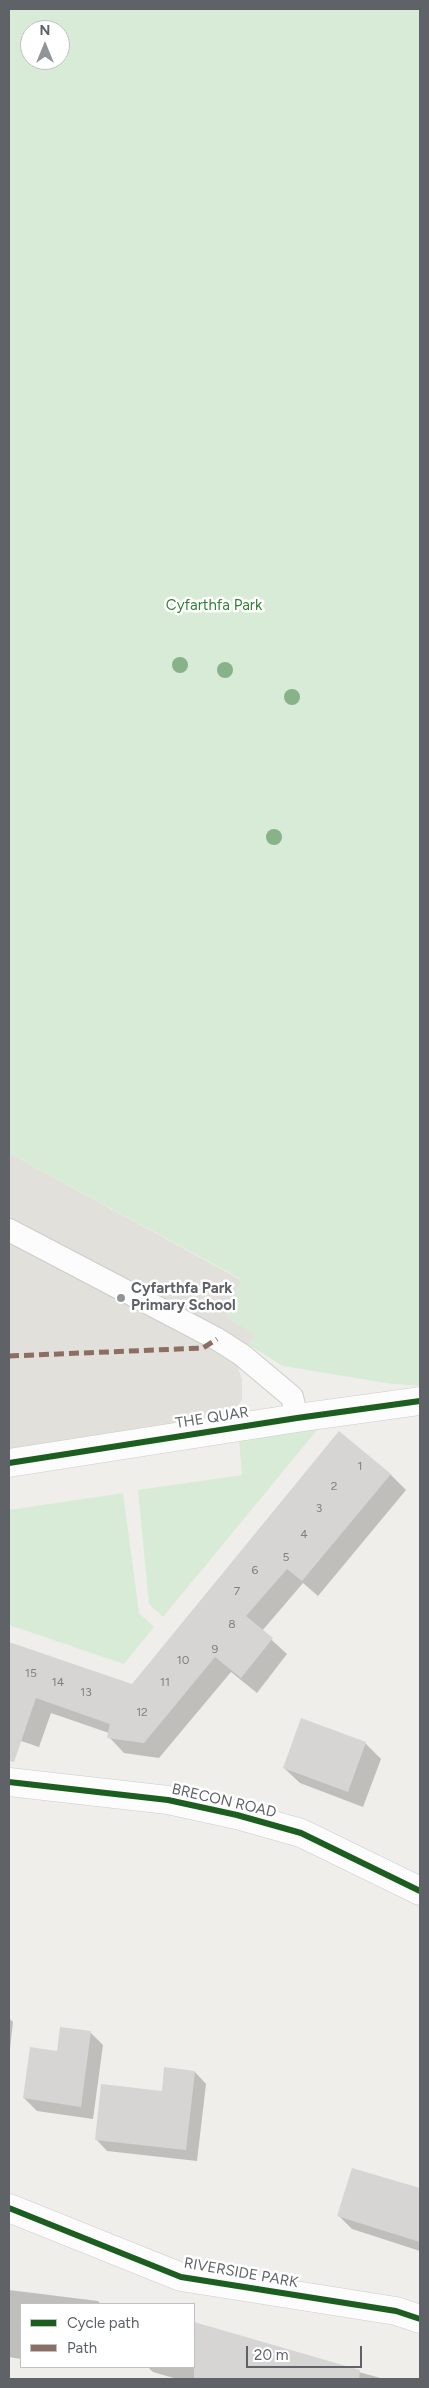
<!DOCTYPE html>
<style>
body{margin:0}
#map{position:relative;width:429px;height:2388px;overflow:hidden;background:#efeeea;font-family:Figtree,sans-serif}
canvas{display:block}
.frame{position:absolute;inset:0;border:10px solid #5f6368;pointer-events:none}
.legend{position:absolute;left:20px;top:2303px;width:175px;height:65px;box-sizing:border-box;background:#fff;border:1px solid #bfc1c3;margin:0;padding:6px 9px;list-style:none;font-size:15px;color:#5f6368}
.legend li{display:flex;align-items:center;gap:10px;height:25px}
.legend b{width:25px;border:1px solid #bfc1c3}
.north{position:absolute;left:20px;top:20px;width:50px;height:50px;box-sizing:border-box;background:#fff;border:1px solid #bfc1c3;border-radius:50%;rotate:0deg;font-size:14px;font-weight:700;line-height:20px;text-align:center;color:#5f6368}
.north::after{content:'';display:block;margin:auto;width:18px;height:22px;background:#919496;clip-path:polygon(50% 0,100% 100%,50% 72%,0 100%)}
.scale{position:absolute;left:246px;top:2346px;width:116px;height:22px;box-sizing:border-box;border:2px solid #5f6368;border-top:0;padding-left:6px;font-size:15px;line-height:18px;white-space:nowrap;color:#5f6368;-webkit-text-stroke:4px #fff;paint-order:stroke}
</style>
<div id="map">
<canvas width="429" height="2388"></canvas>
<div class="frame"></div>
<ul class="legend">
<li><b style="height:6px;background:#1b5e20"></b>Cycle path</li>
<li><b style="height:6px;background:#8d6e63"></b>Path</li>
</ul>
<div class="north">N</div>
<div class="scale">20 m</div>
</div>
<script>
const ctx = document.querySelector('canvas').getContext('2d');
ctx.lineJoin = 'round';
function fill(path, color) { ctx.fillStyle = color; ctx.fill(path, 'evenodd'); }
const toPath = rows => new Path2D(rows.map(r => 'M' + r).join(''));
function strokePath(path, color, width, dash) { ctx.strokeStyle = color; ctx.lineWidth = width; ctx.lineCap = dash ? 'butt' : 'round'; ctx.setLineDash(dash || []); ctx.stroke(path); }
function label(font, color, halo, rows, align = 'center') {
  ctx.font = font + ' Figtree,sans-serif'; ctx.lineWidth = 5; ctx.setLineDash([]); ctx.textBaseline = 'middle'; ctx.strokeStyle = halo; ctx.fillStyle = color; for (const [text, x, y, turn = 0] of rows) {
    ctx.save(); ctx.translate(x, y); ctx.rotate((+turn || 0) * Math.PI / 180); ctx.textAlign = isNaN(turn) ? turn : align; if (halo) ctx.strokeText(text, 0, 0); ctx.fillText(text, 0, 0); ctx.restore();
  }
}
fill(toPath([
 [9,1153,241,1280,255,1335,237,1364,242,1380,242,1400,228,1417,9,1452]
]), '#e2e0da');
fill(toPath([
 [9,9,420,9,420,1386,386,1383,283,1366,249,1345,255,1335,226,1317,241,1279,9,1153],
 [30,30,60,30,60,60,30,60],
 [318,1429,163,1617,149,1604,138,1490,242,1475,239,1440],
 [123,1493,139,1613,154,1627,124,1664,9,1625,9,1510]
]), '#d8ebd6');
fill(toPath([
 [390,1474,406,1490,318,1596,303,1583,262,1631,287,1654,257,1693,231,1672,159,1758,124,1753,109,1737,109,1733,51,1713,39,1747,9,1737,9,1643,133,1686],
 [365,1743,381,1759,363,1807,300,1783,284,1768],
 [9,2018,13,2022,9,2058],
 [90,2032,103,2045,93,2119,37,2111,24,2098,58,2052],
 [195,2072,206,2084,197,2161,107,2151,96,2139],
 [353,2170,420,2189,420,2251,352,2229,339,2216],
 [9,2290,98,2301,101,2304,21,2304,21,2359,9,2357],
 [194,2324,243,2340,384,2379,177,2379,153,2372,148,2367,194,2367]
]), '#0003');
fill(toPath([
 [339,1431,391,1474,302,1581,287,1569,246,1616,273,1638,241,1678,215,1657,144,1743,107,1738,110,1724,36,1698,14,1762,9,1761,9,1642,132,1684],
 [301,1718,366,1742,348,1792,283,1768],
 [60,2027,91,2031,81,2107,23,2098,30,2047,57,2051],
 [164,2067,195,2071,186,2150,95,2140,101,2084,162,2091],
 [352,2168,420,2188,420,2242,337,2216],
 [194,2322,360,2370,359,2379,194,2379]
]), '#d6d5d3');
const lane = toPath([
 [9,1230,217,1339,242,1355,292,1397,297,1418]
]);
const street = toPath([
 [9,1463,297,1418,420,1401],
 [9,1782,168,1800,237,1815,301,1833,420,1891],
 [9,2208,181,2277,396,2311,420,2319]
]);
strokePath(lane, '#cbcccc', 24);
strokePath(street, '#cbcccc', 29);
strokePath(lane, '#fdfcfc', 22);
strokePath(street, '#fdfcfc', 28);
strokePath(toPath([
 [9,1356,203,1348,217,1339]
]), '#8d6e63', 5, [10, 5]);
strokePath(toPath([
 [9,1463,297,1418,420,1401],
 [9,1782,168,1800,237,1815,301,1833,420,1891],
 [9,2208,181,2277,396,2311,420,2319]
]), '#1b5e20', 6);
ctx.fillStyle = '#88b388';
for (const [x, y] of [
 [180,665],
 [225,670],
 [292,697],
 [274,837]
]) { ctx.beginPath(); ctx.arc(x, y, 8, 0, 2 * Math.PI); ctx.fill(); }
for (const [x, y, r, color] of [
 [121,1298,5,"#919496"]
]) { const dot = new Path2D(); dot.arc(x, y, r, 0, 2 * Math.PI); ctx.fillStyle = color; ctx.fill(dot); strokePath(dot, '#fff', 2); }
label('12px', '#7e8184', null, [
 ["1",360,1466],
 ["2",334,1486],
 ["3",319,1508],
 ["4",304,1534],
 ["5",286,1557],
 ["6",255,1570],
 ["7",237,1591],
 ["8",232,1624],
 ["9",215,1649],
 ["10",183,1660],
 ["15",31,1673],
 ["14",58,1682],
 ["11",165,1682],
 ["13",86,1692],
 ["12",142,1712]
]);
label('15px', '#348238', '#fff', [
 ["Cyfarthfa Park",214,606]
]);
label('bold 15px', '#5f6368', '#fff', [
 ["Cyfarthfa Park",131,1289],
 ["Primary School",131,1306]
], 'left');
label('15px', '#5f6368', '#fff', [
 ["THE QUAR",212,1418,-9],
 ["BRECON ROAD",224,1801,13],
 ["RIVERSIDE PARK",241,2273,10]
]);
</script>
